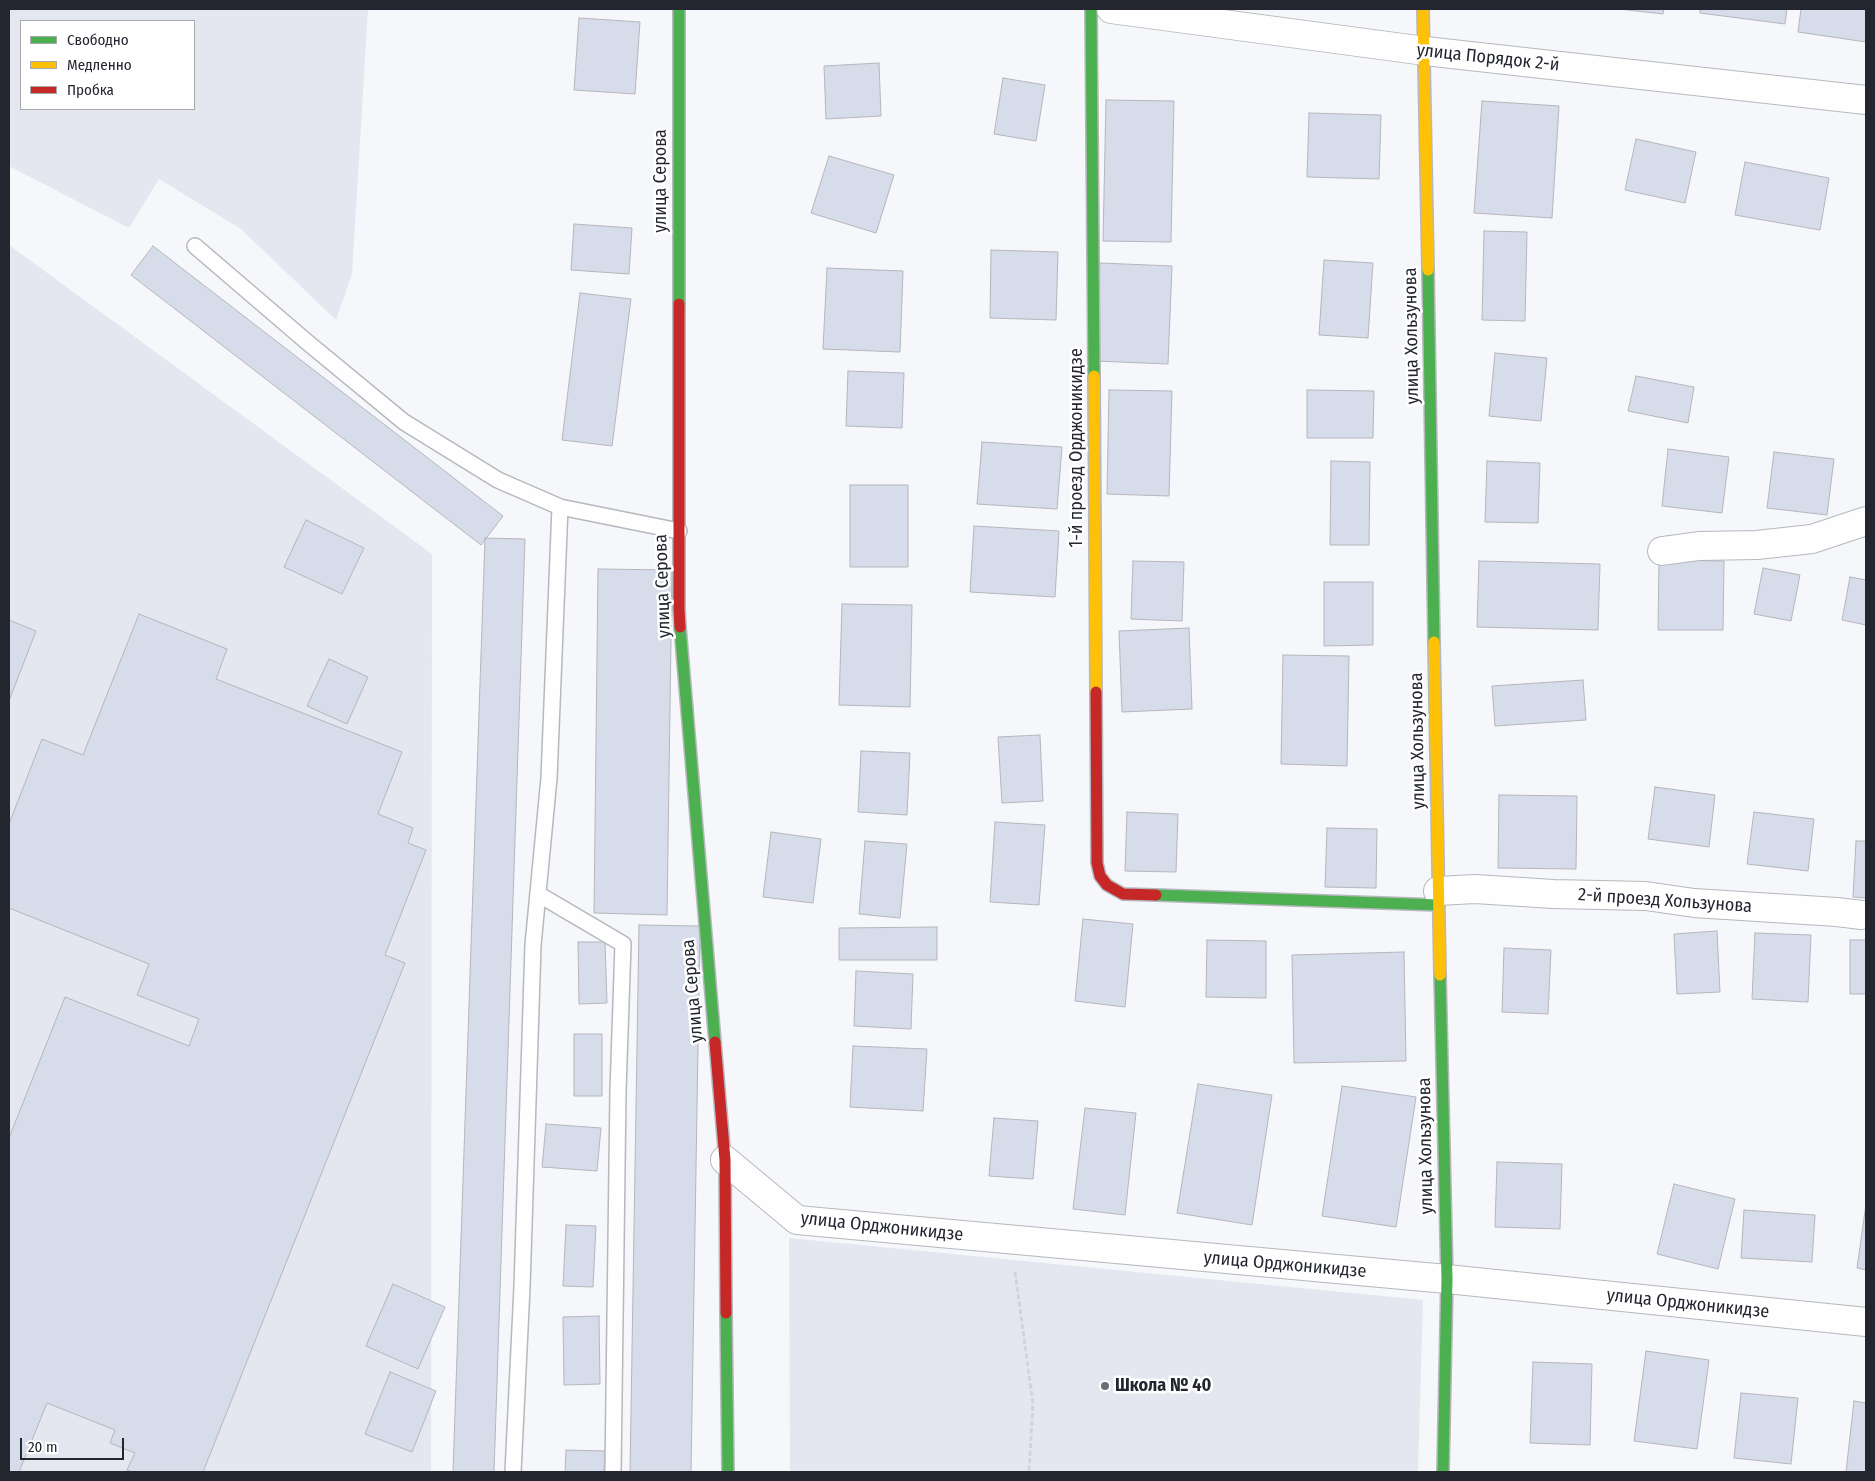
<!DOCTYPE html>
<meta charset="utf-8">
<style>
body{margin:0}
#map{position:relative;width:1875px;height:1481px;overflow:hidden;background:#f5f7fa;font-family:"Fira Sans Condensed",sans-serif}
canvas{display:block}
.frame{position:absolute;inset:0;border:10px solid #23262f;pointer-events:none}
.legend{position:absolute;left:20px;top:20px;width:175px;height:90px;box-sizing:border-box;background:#fff;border:1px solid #a7a8ac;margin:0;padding:6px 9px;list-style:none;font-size:15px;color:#23262f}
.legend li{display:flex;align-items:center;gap:10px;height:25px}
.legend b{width:25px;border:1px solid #a7a8ac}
.scale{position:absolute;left:20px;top:1438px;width:104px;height:22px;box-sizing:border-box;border:2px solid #23262f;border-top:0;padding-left:6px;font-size:15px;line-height:18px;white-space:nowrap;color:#23262f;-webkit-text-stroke:4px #fff;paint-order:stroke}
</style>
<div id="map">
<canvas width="1875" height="1481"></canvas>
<div class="frame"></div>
<ul class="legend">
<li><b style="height:6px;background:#4caf50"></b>Свободно</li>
<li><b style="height:6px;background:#ffc107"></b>Медленно</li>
<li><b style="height:6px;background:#c62828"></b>Пробка</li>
</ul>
<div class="scale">20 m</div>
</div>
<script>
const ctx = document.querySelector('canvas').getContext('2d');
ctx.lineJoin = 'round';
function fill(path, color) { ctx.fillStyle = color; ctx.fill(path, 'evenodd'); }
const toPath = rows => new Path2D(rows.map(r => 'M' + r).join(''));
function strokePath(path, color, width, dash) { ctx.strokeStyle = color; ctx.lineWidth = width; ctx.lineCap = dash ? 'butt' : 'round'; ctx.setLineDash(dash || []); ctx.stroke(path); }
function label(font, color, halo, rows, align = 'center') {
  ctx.font = font + ' "Fira Sans Condensed",sans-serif'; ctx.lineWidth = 5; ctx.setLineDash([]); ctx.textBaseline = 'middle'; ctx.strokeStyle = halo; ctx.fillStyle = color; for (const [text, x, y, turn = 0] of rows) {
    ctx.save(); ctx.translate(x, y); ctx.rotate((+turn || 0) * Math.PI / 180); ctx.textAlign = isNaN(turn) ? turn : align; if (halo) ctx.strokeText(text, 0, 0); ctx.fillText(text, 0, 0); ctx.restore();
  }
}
fill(toPath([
 [9,9,368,9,352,274,336,320,241,229,159,179,129,228,9,166],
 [21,21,194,21,194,109,21,109],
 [9,245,432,554,431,1472,9,1472],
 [789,1238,1423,1300,1418,1472,790,1472]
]), '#e4e7ef');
const building = toPath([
 [1619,9,1664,9,1663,14,1619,9],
 [1700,9,1787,9,1785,24,1700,13,1700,9],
 [1801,9,1866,9,1866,42,1798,32,1801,9],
 [579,18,640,22,635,94,574,90,579,18],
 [879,63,881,116,826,119,824,66,879,63],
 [1003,78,1045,85,1036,141,994,134,1003,78],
 [1106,100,1174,101,1171,242,1103,241,1106,100],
 [1482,101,1559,106,1552,218,1474,213,1482,101],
 [1309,113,1381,115,1379,179,1307,177,1309,113],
 [1636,139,1696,152,1685,203,1625,190,1636,139],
 [829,156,894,175,876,233,811,213,829,156],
 [1745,162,1829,178,1820,230,1735,215,1745,162],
 [574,224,632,228,629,274,571,270,574,224],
 [1484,231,1527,232,1525,321,1482,320,1484,231],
 [153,246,503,516,481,545,131,275,153,246],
 [991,250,1058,252,1056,320,990,318,991,250],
 [1324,260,1373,263,1368,338,1319,335,1324,260],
 [1100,263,1172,266,1168,364,1095,361,1100,263],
 [827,268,903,271,900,352,823,349,827,268],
 [580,293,631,299,612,446,562,440,580,293],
 [1495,353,1547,358,1541,421,1489,416,1495,353],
 [848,371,904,373,902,428,846,426,848,371],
 [1636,376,1694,387,1688,423,1628,411,1636,376],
 [1109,390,1172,391,1169,496,1107,494,1109,390],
 [1307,390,1374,391,1373,438,1307,438,1307,390],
 [982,442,1062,447,1057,509,977,504,982,442],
 [1668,449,1729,457,1722,513,1662,506,1668,449],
 [1774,452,1834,459,1827,515,1767,508,1774,452],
 [1331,461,1370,462,1369,545,1330,545,1331,461],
 [1487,461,1540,463,1538,523,1485,522,1487,461],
 [850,485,908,485,908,567,850,567,850,485],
 [306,520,364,548,342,594,284,567,306,520],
 [974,526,1059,531,1055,597,970,592,974,526],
 [485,538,525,539,494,1472,453,1472,485,538],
 [1659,560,1724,561,1723,630,1658,630,1659,560],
 [1133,561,1184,562,1182,621,1131,619,1133,561],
 [1479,561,1600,564,1598,630,1477,627,1479,561],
 [1763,568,1800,575,1791,621,1754,614,1763,568],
 [598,569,672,570,667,915,594,913,598,569],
 [1850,577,1866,580,1866,625,1842,620,1850,577],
 [1324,582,1373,582,1373,645,1324,646,1324,582],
 [842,604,912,605,910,707,839,705,842,604],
 [139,614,227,649,216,679,402,752,378,814,413,828,408,843,426,850,385,955,405,963,203,1472,132,1472,127,1470,135,1453,110,1443,115,1430,47,1403,19,1472,9,1472,9,1138,65,997,189,1046,199,1019,137,995,149,964,9,908,9,824,42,739,83,755,139,614],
 [9,620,36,631,9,701,9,620],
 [1189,628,1192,709,1122,712,1119,631,1189,628],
 [1283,655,1349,656,1347,766,1281,764,1283,655],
 [329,659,368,677,347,724,307,706,329,659],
 [1583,680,1586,720,1495,726,1492,686,1583,680],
 [1040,735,1043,801,1002,803,998,737,1040,735],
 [861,751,910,753,907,815,858,812,861,751],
 [1655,787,1715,795,1709,847,1648,839,1655,787],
 [1499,795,1577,796,1576,869,1498,868,1499,795],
 [1127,812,1178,814,1176,872,1125,871,1127,812],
 [1754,812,1814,819,1808,871,1747,864,1754,812],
 [995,822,1045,825,1039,905,990,902,995,822],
 [1327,828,1377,829,1376,888,1325,887,1327,828],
 [771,832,821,839,813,903,763,897,771,832],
 [865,841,907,844,900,918,859,914,865,841],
 [1856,841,1866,841,1866,898,1853,897,1856,841],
 [1083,919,1133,924,1125,1007,1075,1001,1083,919],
 [639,925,700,926,691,1472,630,1472,639,925],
 [937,927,937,960,839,960,839,928,937,927],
 [1717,931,1720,992,1677,994,1674,934,1717,931],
 [1755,933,1811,935,1808,1002,1752,999,1755,933],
 [1207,940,1266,941,1266,998,1206,997,1207,940],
 [1850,940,1866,940,1866,994,1850,994,1850,940],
 [578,942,605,942,607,1003,579,1004,578,942],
 [1504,948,1551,950,1548,1014,1502,1012,1504,948],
 [1404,952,1406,1061,1294,1063,1292,955,1404,952],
 [856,971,913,974,911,1029,854,1026,856,971],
 [574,1034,602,1034,602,1096,574,1096,574,1034],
 [853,1046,927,1049,923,1111,850,1107,853,1046],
 [1198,1084,1272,1095,1252,1225,1177,1213,1198,1084],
 [1342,1086,1416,1097,1396,1227,1322,1216,1342,1086],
 [1085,1108,1136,1113,1125,1215,1073,1209,1085,1108],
 [994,1118,1038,1121,1033,1179,989,1176,994,1118],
 [546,1124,601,1128,597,1171,542,1167,546,1124],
 [1497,1162,1562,1164,1560,1229,1495,1227,1497,1162],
 [1674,1184,1735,1199,1718,1269,1657,1254,1674,1184],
 [1866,1204,1866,1270,1857,1268,1866,1204],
 [1744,1210,1815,1215,1812,1262,1741,1258,1744,1210],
 [566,1225,596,1226,593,1287,563,1286,566,1225],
 [393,1284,445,1307,418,1369,366,1346,393,1284],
 [599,1316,600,1384,564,1385,563,1317,599,1316],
 [1646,1351,1709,1360,1697,1449,1634,1441,1646,1351],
 [1533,1362,1592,1364,1590,1445,1530,1443,1533,1362],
 [390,1372,436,1391,412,1452,365,1434,390,1372],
 [1741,1393,1798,1398,1791,1464,1734,1458,1741,1393],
 [1854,1401,1866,1403,1866,1472,1846,1472,1854,1401],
 [566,1450,605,1451,604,1472,565,1472,566,1450]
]);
fill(building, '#d7dceb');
strokePath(building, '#b4b6bb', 1);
const lane = toPath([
 [195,246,307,342,404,422,498,480,560,507,679,531],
 [538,894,623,944,618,1091,613,1472],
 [513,1472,522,1287,533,945,549,778,560,507]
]);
const street = toPath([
 [1111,9,1425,51,1866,100],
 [1662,551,1699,546,1757,545,1812,539,1866,521],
 [1438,891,1475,889,1553,894,1646,896,1694,903,1837,912,1862,915],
 [725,1160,797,1220,1447,1279,1866,1322]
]);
const fast = toPath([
 [679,9,679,304],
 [1091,9,1094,376],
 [1428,270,1434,642],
 [680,627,715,1042],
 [1156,895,1438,905],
 [1440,975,1447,1279,1443,1472],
 [726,1313,728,1472]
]);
const slow = toPath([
 [1423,9,1428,270],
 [1094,376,1096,692],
 [1434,642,1440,975]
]);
const jam = toPath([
 [679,304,679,609,680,627],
 [1096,692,1097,863,1100,876,1107,885,1123,894,1156,895],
 [715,1042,725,1160,726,1313]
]);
strokePath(lane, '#b6b8be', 18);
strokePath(street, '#b6b8be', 30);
strokePath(fast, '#b6b8be', 14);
strokePath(slow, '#b6b8be', 14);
strokePath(jam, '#b6b8be', 14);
strokePath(toPath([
 [1015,1272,1033,1404,1029,1472]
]), '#d3d4d6', 3, [5, 2.5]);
strokePath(lane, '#fefefe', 15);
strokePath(street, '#fefefe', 28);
strokePath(fast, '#4caf50', 11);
strokePath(slow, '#ffc107', 11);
strokePath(jam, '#c62828', 11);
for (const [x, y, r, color] of [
 [1105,1386,5,"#6c6f76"]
]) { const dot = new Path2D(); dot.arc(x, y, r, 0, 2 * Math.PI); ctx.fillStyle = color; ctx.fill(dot); strokePath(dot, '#fff', 2); }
label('18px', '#23262f', '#fff', [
 ["улица Порядок 2-й",1488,58,6],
 ["улица Серова",661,181,-90],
 ["улица Хользунова",1412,336,-91],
 ["1-й проезд Орджоникидзе",1077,448,-90],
 ["улица Серова",663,586,-92],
 ["улица Хользунова",1418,741,-91],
 ["2-й проезд Хользунова",1665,901,4],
 ["улица Серова",693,991,-95],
 ["улица Хользунова",1426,1146,-91],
 ["улица Орджоникидзе",882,1227,6],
 ["улица Орджоникидзе",1285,1265,5],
 ["улица Орджоникидзе",1688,1304,6]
]);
label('bold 18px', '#23262f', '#fff', [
 ["Школа № 40",1115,1386]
], 'left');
</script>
